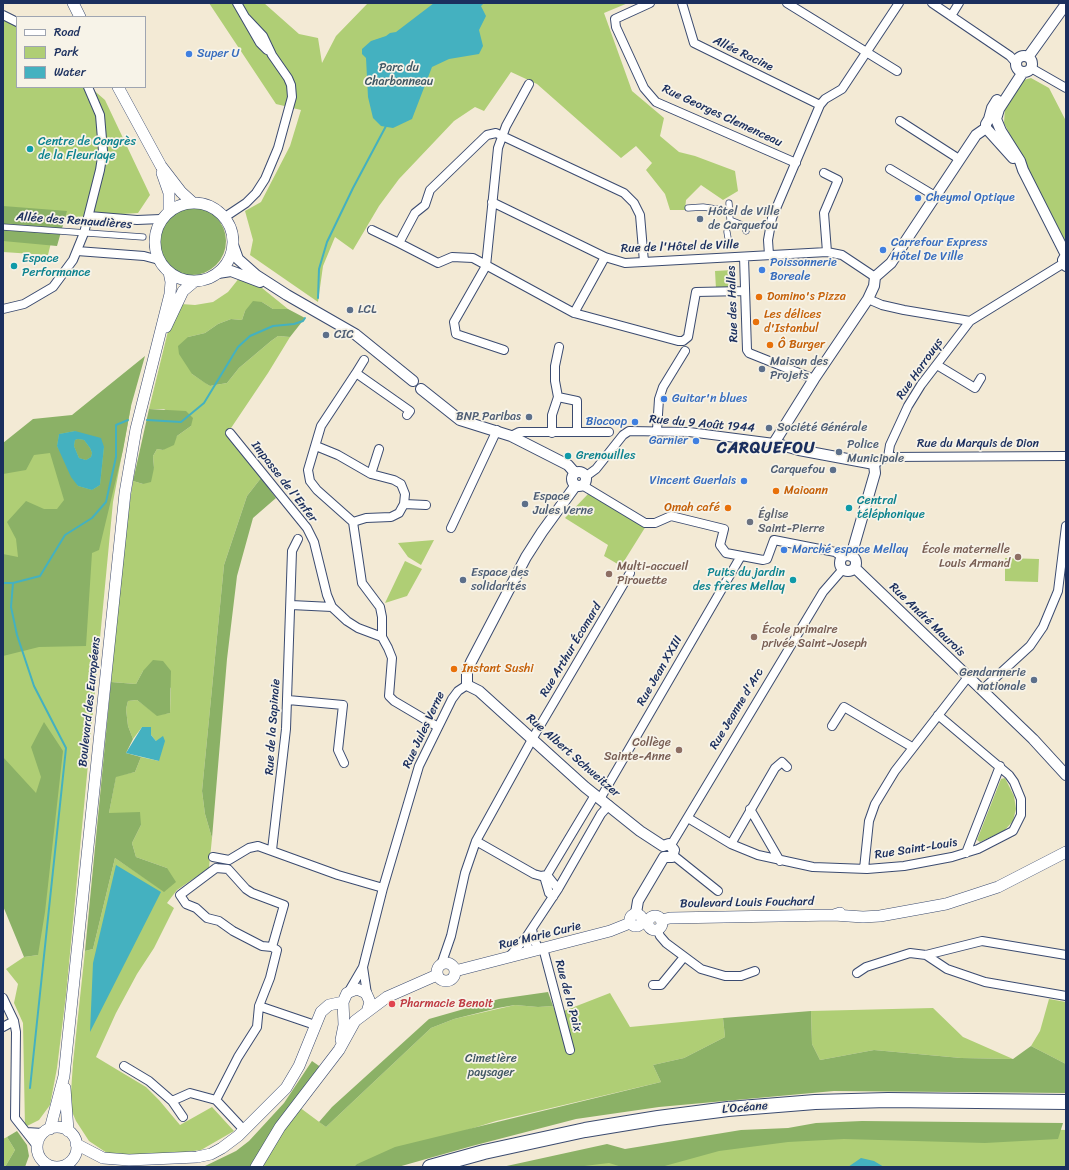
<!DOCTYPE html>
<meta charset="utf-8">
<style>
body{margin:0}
#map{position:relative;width:1069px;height:1170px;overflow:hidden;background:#f3ead5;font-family:Sriracha,sans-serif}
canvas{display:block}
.frame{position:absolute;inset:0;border:4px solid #1b2f5e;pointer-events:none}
.legend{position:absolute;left:16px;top:16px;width:130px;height:72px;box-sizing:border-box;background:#f7f3e8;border:1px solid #9fa5b1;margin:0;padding:5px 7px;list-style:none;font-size:12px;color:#1b2f5e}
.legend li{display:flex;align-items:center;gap:8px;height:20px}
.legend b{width:20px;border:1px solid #9fa5b1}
</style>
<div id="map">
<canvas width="1069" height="1170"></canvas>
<div class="frame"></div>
<ul class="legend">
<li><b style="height:5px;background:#fff"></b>Road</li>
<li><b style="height:11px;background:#afce75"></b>Park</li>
<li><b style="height:11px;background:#44b1c0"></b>Water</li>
</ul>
</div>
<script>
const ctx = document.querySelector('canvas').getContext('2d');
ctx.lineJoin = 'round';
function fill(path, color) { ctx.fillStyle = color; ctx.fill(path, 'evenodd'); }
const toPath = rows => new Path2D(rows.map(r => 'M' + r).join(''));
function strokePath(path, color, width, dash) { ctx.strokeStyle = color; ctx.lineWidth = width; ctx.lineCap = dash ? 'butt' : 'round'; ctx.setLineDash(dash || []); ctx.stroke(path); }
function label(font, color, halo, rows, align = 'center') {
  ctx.font = font + ' Sriracha,sans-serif'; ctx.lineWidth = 3.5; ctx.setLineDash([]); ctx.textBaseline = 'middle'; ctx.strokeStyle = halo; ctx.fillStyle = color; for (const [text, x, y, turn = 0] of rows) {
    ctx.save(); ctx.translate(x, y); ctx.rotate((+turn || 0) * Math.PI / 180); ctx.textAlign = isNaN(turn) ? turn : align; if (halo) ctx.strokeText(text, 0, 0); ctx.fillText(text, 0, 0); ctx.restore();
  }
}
fill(toPath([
 [209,3,264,3,299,34,318,38,322,63,336,36,368,3,628,3,604,13,632,91,664,118,660,136,679,152,695,156,735,171,738,191,723,200,701,185,686,200,685,210,670,210,665,194,646,170,652,163,636,146,621,158,537,84,511,72,484,111,475,107,454,121,399,179,379,206,353,250,335,237,323,266,318,302,250,255,253,240,245,211,261,202,290,146,301,110,276,104],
 [3,19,17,25,17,87,90,87,105,100,150,195,138,213,57,218,48,255,3,252],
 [1031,78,1049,88,1066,121,1066,245,1004,123,1005,108,1024,80],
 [733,270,734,288,716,289,715,271],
 [240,277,262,288,288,309,273,309,262,302,245,311,242,320,231,319,218,324,205,333,188,337,192,374,210,386,227,383,239,368,271,341,278,336,290,337,268,373,227,434,261,478,247,496,224,565,202,791,205,814,212,838,209,868,177,890,167,903,174,908,154,948,137,974,116,1013,96,1057,146,1087,159,1100,180,1125,212,1107,234,1131,201,1150,153,1156,107,1153,89,1141,76,1121,70,1107,73,1063,85,951,93,949,115,858,164,891,167,868,136,857,132,843,141,825,119,813,109,813,116,776,135,772,141,757,159,761,156,741,151,735,151,727,142,727,133,739,128,726,126,709,128,701,137,700,157,715,170,713,171,688,143,671,136,684,111,682,121,562,133,481,143,484,154,468,153,456,157,449,163,450,177,436,191,426,164,409,149,409,168,331,181,304,195,305,213,302,228,292],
 [131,406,113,502,66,995,57,1068,50,1105,39,1120,25,1127,23,1023,14,1003,18,984,6,969,24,957,38,955,3,871,3,447],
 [588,494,593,495,646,526,621,566,604,556,608,545,565,518],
 [434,540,421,565,408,557,398,543],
 [1005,558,1039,559,1038,582,1005,581],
 [405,561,422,569,407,596,385,603],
 [1005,778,1014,796,1016,809,1013,821,1004,831,980,842,977,840,1001,779],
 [610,993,630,1027,723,1018,725,1037,684,1058,653,1065,661,1082,496,1121,355,1165,356,1167,252,1167,295,1104,326,1127,431,1028,454,1019,515,1005,538,1007,553,1006,556,1014],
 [1049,999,1066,1002,1066,1064,1031,1046,1040,1031],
 [933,1008,963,1037,1013,1059,961,1058,874,1050,820,1060,812,1044,811,1011],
 [1016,1128,1066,1130,1066,1167,547,1167,647,1148],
 [7,1137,15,1150,5,1167,3,1167,3,1139]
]), '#afce75');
fill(toPath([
 [3,206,67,211,57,246,3,241],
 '158 241a34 34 0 1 1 68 0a34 34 0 1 1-68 0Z',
 [253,301,262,302,273,309,288,309,305,318,290,337,278,336,271,341,239,368,227,383,210,386,205,383,192,374,179,354,178,346,188,337,205,333,218,324,231,319,242,320,245,311],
 [145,356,131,406,123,450,99,550,92,553,86,646,39,647,3,656,3,554,18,557,16,539,7,522,26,501,44,509,57,509,64,500,50,453,34,455,26,470,3,474,3,443,33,419,72,415],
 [75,431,104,447,100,485,92,490,78,486,57,446,59,434],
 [149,409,186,411,193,418,191,426,177,436,174,445,163,450,157,449,153,456,154,468,151,482,143,484,133,481],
 [78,439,84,440,90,448,92,453,91,457,86,460,79,458,74,446,75,440],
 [261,478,276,498,253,518,237,576,227,659,212,838,205,814,202,791,224,565,247,496],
 [153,660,163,661,171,671,170,713,157,716,137,700,128,701,126,709,128,726,133,739,126,753,141,757,135,772,116,777,109,813,140,812,141,825,132,843,136,857,167,868,176,882,164,892,115,858,93,949,85,951,111,682,136,684,143,671],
 [44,722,63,751,45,912,38,955,24,957,3,906,3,757,36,793,41,777,31,747],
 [548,992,553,1006,538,1007,515,1005,498,1008,454,1019,431,1028,326,1127,319,1122,332,1107,429,1019,499,999],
 [811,1011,812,1044,820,1060,874,1050,961,1058,1013,1059,1031,1046,1066,1064,1066,1093,834,1091,659,1107,576,1119,472,1146,398,1167,356,1167,355,1165,395,1147,661,1082,653,1065,684,1058,725,1037,723,1018],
 [312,1061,322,1068,252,1167,190,1167,205,1166,236,1151,249,1141,284,1103],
 [862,1121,1063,1123,1058,1139,985,1143,844,1139,788,1142,719,1151,661,1167,622,1167,609,1163,576,1167,502,1167,607,1144,625,1149,741,1130,788,1128,816,1123],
 [17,1131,27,1145,29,1156,25,1167,5,1167,15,1150,7,1137]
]), '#8bb166');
fill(toPath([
 [434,3,484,3,481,6,486,16,479,30,483,46,479,54,449,59,432,67,412,119,393,128,381,126,373,118,368,97,366,58,362,54,362,49,371,41,386,36,390,33,396,32],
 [75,431,101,438,104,447,100,485,92,490,78,486,71,477,57,446,59,434],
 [78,439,84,440,90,448,92,453,91,457,86,460,79,458,74,446,75,440],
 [142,727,151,727,151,735,156,741,163,736,165,741,159,761,126,753],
 [116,865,161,892,90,1032,93,963],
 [861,1158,874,1161,884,1167,848,1167]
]), '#44b1c0');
strokePath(toPath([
 [318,298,319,269,327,242,353,188,386,126],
 [147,420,181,422,204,403,238,347,250,336,273,326,294,324,303,321,305,318],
 [3,583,13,583,40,576,65,535,92,518,106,502,116,457,116,425,128,420],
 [13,583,11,607,17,635,34,686,66,748,30,1088]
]), '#44b1c0', 2);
const pedestrian = toPath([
 [688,208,703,207,730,211],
 [730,220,740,224],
 [3,227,143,237],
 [727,227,730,220,729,203],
 [745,228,746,231],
 [727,232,728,238]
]);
const minor = toPath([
 [237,3,260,43,267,50],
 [650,3,615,19,616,27,644,88,656,102,796,163],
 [682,3,694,43,820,105],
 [787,3,897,71],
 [932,3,1010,56,1017,64],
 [3,15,17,22],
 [951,16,959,3],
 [1031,68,1066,88],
 [900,121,959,159],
 [890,169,935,196],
 [824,173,838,180,824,213,827,252],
 [492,202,605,257,625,263,827,252,842,255,875,277],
 [89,216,137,220,161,219],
 [225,217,246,203,256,193,265,179,278,148,292,97,291,85,288,78,272,55,263,36,246,18],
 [372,230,399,243],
 [77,251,144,256,159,260],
 [769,255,768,240,772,218,820,105,825,99,842,89,899,3],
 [744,257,747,350,749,353,814,379],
 [644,262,640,215,634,203,624,193,496,133,487,135,430,190,425,205,415,213,399,243,438,263,452,257,473,258,574,313,678,341,683,341,688,337,696,292,745,291],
 [868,299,882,305,904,310,970,321],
 [3,309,24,304,53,287,73,260,84,233,100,170,103,151,100,115,88,87],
 [574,313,605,257],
 [504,350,456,334,454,322,486,266,498,148,506,126,529,84],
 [937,365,975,388,981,378],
 [356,373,364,360],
 [558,397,577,401,577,432],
 [657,430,659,399,663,387,685,351],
 [230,433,307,528,314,542,327,595,332,607,347,621,358,628,382,637,388,648,392,658,389,696,394,701,438,727],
 [552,433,552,415,558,397,555,381,555,366,559,347],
 [511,436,519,432,609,432],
 [316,446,338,455,371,474,394,480,401,484,405,494,404,504,399,513,391,517,366,518,353,522],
 [888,457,890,445,908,406,921,385,970,321,1064,263],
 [874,464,888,457,1066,456],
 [371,474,379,449],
 [585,477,596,469,623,435,629,431,689,432,774,443],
 [582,485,645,523,655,523,671,516,724,529,720,545,726,553,763,560,767,559,774,540,835,552,842,557],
 [404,504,426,505],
 [451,528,497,430],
 [291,605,332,607],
 [382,637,382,617,380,607,362,583,353,522,317,490,310,481,308,470,321,426,356,373,410,411,407,415],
 [982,690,1030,646,1043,627,1058,591,1066,526],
 [288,700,343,705,338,750,344,763],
 [832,726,844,707,912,747],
 [600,799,741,556],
 [750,809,780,861],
 [688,818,731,844,758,855,813,867,867,869,904,866,952,857,978,849,1013,831,1021,815,1021,799,1014,782,1009,775,938,715],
 [476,841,534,874,541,876,547,875],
 [731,844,775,768,782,762,787,767],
 [671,845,823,592,843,569],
 [272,850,286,729,292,551,298,539],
 [966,853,1000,766],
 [673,855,718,891],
 [213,857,229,860,249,848,258,846,338,875,383,888],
 [216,868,228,869,246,889,252,893,284,905,272,947,262,946,233,931,219,921,207,918,196,908,186,904,180,895,216,868],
 [864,869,869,821,875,804,895,771,968,677],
 [547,875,595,795],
 [547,875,558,889],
 [544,876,549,893,553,897],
 [532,929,534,940,539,949],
 [657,929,660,936,666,943,701,969,725,976,741,976,755,971],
 [543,948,570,1050],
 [528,952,527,936,558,889,601,814,609,805],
 [926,955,947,969,985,982,1066,996],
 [509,957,527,936],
 [441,965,451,936,465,873,476,841,534,736,630,573],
 [363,967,367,994],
 [857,973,866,967,910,953,926,955,982,941,1066,955],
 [653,985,661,985,684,957],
 [349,991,363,967,383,888,419,766,452,699,458,691,467,685],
 [3,998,14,1021,16,1032,15,1118,26,1132],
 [259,1006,270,978,277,950,272,947],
 [3,1027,14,1021],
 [124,1066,149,1081,172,1101,183,1117],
 [216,1100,238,1057,257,1027,259,1006,315,1025],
 [172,1101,190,1093,216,1100,244,1130],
 [37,1146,26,1132,43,1133]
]);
const tertiary = toPath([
 '1016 64a8 8 0 1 1 16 0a8 8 0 1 1-16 0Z',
 [1028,57,1066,4],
 [1023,72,999,109,996,119,1001,131,1020,161,1023,170,1066,255],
 [986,128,986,124,989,119,992,108,997,100],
 [986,128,1013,158],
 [233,245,238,259,256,275,287,295,355,334,413,381],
 [1066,255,1063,260,1066,266],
 [218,273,231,271,260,282],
 [421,389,460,420,511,436,568,465,575,473],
 '572 479a7 7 0 1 1 14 0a7 7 0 1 1-14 0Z',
 [576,485,542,532,526,557,471,662,467,672,467,685,479,691,585,787,640,831,663,846],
 '840 563a8 8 0 1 1 16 0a8 8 0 1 1-16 0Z',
 [851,556,875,473,874,464,799,450,774,443,814,379,868,299,874,286,875,277,891,263,976,135,986,128],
 [855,568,1033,739,1066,775],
 [663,846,669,844,674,850,672,857,664,857],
 [636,913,638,901,664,857]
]);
const secondary = toPath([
 [73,3,80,17],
 [118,87,161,166,181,192,192,202],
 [162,173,169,193,169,211],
 '155 242a39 39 0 1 1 78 0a39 39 0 1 1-78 0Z',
 [166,327,183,291,195,281],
 '630 920a6 6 0 1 1 12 0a6 6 0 1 1-12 0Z',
 [834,915,863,917,880,916,946,904,998,887,1066,852],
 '648 923a7 7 0 1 1 14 0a7 7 0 1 1-14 0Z',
 [661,920,670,918,834,915,840,913],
 '437 972a9 9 0 1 1 18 0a9 9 0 1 1-18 0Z',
 [455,971,610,931,630,923],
 [341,1040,344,1025,343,1002,347,993,357,989,366,993,370,1002,367,1012],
 [65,1088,68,1131],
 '37 1147a20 20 0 1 1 40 0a20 20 0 1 1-40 0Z',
 [50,1129,64,1076,125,493,136,429,170,294,171,282,169,272],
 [76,1144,103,1158,129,1160,197,1157,211,1154,222,1148,238,1136,286,1088,299,1066,321,1012,329,1005,343,1002],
 [256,1167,280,1127,339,1050,355,1021,387,997,437,975]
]);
const motorway = toPath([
 [430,1167,484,1152,585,1130,658,1118,728,1109,815,1102,888,1100,1066,1102]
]);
strokePath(pedestrian, '#3b4b70', 7);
strokePath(minor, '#3b4b70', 10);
strokePath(tertiary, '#3b4b70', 12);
strokePath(secondary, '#3b4b70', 12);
strokePath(motorway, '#3b4b70', 16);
strokePath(pedestrian, '#fff', 5.5);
strokePath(minor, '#fff', 8);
strokePath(tertiary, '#fff', 10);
strokePath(secondary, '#fff', 11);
strokePath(motorway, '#fff', 14);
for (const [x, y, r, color] of [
 [189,54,4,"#3f7fe0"],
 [30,149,4,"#0f9aa8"],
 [918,198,4,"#3f7fe0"],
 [700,219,4,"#5c6f8a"],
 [883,250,4,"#3f7fe0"],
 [14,266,4,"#0f9aa8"],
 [762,270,4,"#3f7fe0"],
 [759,297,4,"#e8710a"],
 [350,310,4,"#5c6f8a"],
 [756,322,4,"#e8710a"],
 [326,335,4,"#5c6f8a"],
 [770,345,4,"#e8710a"],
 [762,369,4,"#5c6f8a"],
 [664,399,4,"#3f7fe0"],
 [529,417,4,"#5c6f8a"],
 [635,422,4,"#3f7fe0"],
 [769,428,4,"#5c6f8a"],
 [696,441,4,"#3f7fe0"],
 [839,452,4,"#5c6f8a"],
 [568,456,4,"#0f9aa8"],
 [833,470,4,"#5c6f8a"],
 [744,481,4,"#3f7fe0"],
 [776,491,4,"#e8710a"],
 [525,504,4,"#5c6f8a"],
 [728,508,4,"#e8710a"],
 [849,508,4,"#0f9aa8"],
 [750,522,4,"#6b7280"],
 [784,550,4,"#3f7fe0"],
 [1018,557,4,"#8d6e63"],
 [609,574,4,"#8d6e63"],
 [463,580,4,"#5c6f8a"],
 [793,580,4,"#0f9aa8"],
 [754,637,4,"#8d6e63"],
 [454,669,4,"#e8710a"],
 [1034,680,4,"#5c6f8a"],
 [679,750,4,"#8d6e63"],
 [392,1004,4,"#e0444e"]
]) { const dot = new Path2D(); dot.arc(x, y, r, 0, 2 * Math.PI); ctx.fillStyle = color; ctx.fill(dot); strokePath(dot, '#f7f3e8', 1.5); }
label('12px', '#366cbe', '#f7f3e8', [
 ["Super U",197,54],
 ["Cheymol Optique",926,198],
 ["Carrefour Express",891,243],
 ["Hôtel De Ville",891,257],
 ["Poissonnerie",770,263],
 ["Boreale",770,277],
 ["Guitar'n blues",672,399],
 ["Biocoop",627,422,"right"],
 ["Garnier",688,441,"right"],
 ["Vincent Guerlais",736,481,"right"],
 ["Marché espace Mellay",792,550]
], 'left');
label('12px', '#1b2f5e', '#f7f3e8', [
 ["Allée Racine",743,54,26],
 ["Rue Georges Clemenceau",722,116,25],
 ["Allée des Renaudières",74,221,4],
 ["Rue de l'Hôtel de Ville",680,247,-2],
 ["Rue des Halles",733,304,-92],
 ["Rue Harrouys",920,369,-55],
 ["Rue du 9 Août 1944",702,424,5],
 ["Rue du Marquis de Dion",978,444],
 ["Impasse de l'Enfer",284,482,52],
 ["Rue André Maurois",927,620,44],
 ["Rue Arthur Écomard",571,650,-59],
 ["Rue Jean XXIII",660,671,-60],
 ["Boulevard des Européens",90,702,-84],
 ["Rue Jeanne d'Arc",737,709,-59],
 ["Rue de la Sapinaie",273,727,-86],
 ["Rue Jules Verne",424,730,-65],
 ["Rue Albert Schweitzer",573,756,41],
 ["Rue Saint-Louis",916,849,-9],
 ["Boulevard Louis Fouchard",747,903,-1],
 ["Rue Marie Curie",540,936,-14],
 ["Rue de la Paix",568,996,75],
 ["L’Océane",745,1108,-5]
]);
label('12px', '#405764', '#f7f3e8', [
 ["Parc du",399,68],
 ["Charbonneau",399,82],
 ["Cimetière",491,1059],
 ["paysager",491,1073]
]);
label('12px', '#0d838f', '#f7f3e8', [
 ["Centre de Congrès",38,142],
 ["de la Fleuriaye",38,156],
 ["Espace",22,259],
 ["Performance",22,273],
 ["Grenouilles",576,456],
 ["Central",857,501],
 ["téléphonique",857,515],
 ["Puits du jardin",785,573,"right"],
 ["des frères Mellay",785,587,"right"]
], 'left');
label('12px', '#4e5e75', '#f7f3e8', [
 ["Hôtel de Ville",708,212],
 ["de Carquefou",708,226],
 ["LCL",358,310],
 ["CIC",334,335],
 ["Maison des",770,362],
 ["Projets",770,376],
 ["BNP Paribas",521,417,"right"],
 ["Société Générale",777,428],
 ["Police",847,445],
 ["Municipale",847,459],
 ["Carquefou",825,470,"right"],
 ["Espace",533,497],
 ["Jules Verne",533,511],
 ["Espace des",471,573],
 ["solidarités",471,587],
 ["Gendarmerie",1026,673,"right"],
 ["nationale",1026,687,"right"]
], 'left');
label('12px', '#c56008', '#f7f3e8', [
 ["Domino's Pizza",767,297],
 ["Les délices",764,315],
 ["d'Istanbul",764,329],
 ["Ô Burger",778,345],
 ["Maioann",784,491],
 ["Omah café",720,508,"right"],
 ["Instant Sushi",462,669]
], 'left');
label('12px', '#5b616d', '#f7f3e8', [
 ["Église",758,515],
 ["Saint-Pierre",758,529]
], 'left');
label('12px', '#785e54', '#f7f3e8', [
 ["École maternelle",1010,550],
 ["Louis Armand",1010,564],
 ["Multi-accueil",617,567,"left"],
 ["Pirouette",617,581,"left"],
 ["École primaire",762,630,"left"],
 ["privée Saint-Joseph",762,644,"left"],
 ["Collège",671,743],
 ["Sainte-Anne",671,757]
], 'right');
label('12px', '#be3a42', '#f7f3e8', [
 ["Pharmacie Benoit",400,1004]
], 'left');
ctx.letterSpacing = '1px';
label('bold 16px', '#1b2f5e', '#f7f3e8', [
 ["CARQUEFOU",766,449]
]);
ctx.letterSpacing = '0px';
</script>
